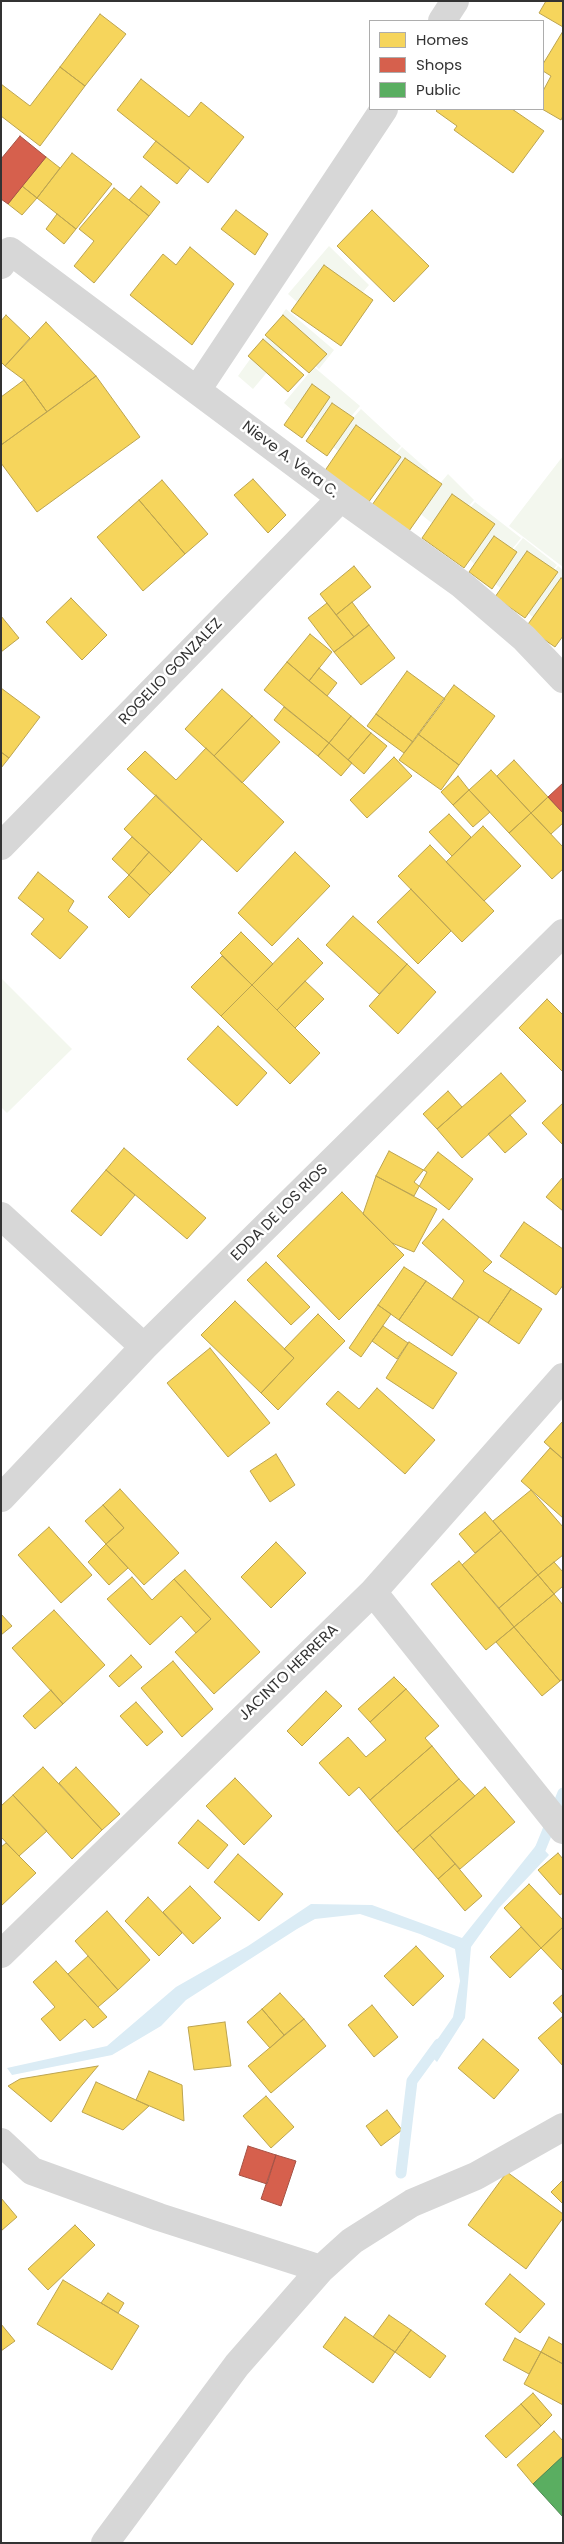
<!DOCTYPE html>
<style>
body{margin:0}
#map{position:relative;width:564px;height:2544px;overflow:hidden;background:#fff;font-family:Poppins,sans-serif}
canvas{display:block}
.frame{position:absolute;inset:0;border:2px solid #333;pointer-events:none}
.legend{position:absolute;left:369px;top:20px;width:175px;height:90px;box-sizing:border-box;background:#fff;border:1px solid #adadad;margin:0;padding:6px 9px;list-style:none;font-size:15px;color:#333}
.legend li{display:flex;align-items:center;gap:10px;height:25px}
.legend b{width:25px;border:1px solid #adadad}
</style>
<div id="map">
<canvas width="564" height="2544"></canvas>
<div class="frame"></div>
<ul class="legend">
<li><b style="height:14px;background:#f6d55c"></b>Homes</li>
<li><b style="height:14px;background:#d6604d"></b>Shops</li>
<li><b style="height:14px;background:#5aae61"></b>Public</li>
</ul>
</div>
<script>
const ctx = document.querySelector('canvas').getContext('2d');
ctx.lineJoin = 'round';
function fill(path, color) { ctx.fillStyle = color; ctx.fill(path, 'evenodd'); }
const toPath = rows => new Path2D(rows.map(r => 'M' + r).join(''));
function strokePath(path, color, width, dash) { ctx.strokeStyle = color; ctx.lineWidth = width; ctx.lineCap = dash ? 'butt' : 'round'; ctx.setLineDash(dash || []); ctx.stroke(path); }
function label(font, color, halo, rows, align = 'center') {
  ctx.font = font + ' Poppins,sans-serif'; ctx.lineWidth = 5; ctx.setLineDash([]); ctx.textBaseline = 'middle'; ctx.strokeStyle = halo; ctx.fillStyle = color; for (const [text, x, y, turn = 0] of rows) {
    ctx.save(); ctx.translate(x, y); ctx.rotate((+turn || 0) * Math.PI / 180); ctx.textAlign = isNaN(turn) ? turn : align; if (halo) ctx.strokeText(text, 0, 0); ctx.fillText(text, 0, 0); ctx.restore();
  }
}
fill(toPath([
 [329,246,369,285,330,331,288,294],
 [286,309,334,350,319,369,290,345,253,389,238,376],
 [314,367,360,406,329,442,284,403],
 [361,409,401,446,370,479,330,444],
 [402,447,429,471,398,506,371,482],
 [563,456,563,567,509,526],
 [448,474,474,500,445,534,417,511],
 [475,502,521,538,489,578,445,536],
 [523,538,557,565,523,608,490,579],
 [558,566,563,570,563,630,556,639,524,609],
 [1,978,72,1049,7,1113,1,1107]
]), '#f3f7ee');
fill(toPath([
 [538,1843,549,1855,499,1908,471,1947,465,2018,437,2062,428,2053,453,2017,460,1981,455,1949,420,1934,360,1914,315,1919,297,1929,186,2000,161,2026,112,2055,12,2075,7,2068,107,2046,176,1987,248,1946,311,1904,372,1905,462,1938]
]), '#dbecf5');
const homes = toPath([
 [546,1,563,1,563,27,539,13,546,1],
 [100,14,126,34,85,86,60,67,100,14],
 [563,31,563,116,561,120,542,109,543,91,551,76,543,71,543,64,563,31],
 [60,67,85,86,40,146,1,116,1,84,30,106,60,67],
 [141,79,189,117,201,102,244,137,208,183,117,110,141,79],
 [438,109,512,109,544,131,513,173,454,130,457,126,436,111,438,109],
 [156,141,190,168,177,184,143,157,156,141],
 [72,153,112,184,76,229,37,198,72,153],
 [46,157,60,168,37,198,22,186,46,157],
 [22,186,37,198,22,215,8,204,22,186],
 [141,186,160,202,149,216,129,200,141,186],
 [114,188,149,216,94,283,74,266,94,241,79,229,114,188],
 [236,210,268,234,255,255,221,229,236,210],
 [372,210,429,266,394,302,337,246,372,210],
 [57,214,76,229,64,244,46,229,57,214],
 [190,247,234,284,192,345,130,295,163,254,176,265,190,247],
 [324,265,373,300,341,346,291,311,324,265],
 [6,315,30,338,5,366,1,362,1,321,6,315],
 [283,315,327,354,309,373,265,335,283,315],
 [46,322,96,376,47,412,24,380,5,366,46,322],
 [263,339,304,375,288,392,248,356,263,339],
 [96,376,140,437,37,512,1,463,1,445,96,376],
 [24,380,47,412,1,445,1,397,24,380],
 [312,384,330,397,302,438,284,425,312,384],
 [332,403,354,418,327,456,306,441,332,403],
 [356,425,401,457,368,503,324,472,356,425],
 [405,458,442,484,409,531,372,505,405,458],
 [253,479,286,515,268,533,234,495,253,479],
 [162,480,208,534,185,554,139,500,162,480],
 [452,494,495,524,464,568,422,538,452,494],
 [139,500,185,554,143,591,97,537,139,500],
 [494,536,517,552,492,589,469,572,494,536],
 [527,551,558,572,525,618,495,597,527,551],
 [354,566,371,587,336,615,320,594,354,566],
 [561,578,563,579,563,636,555,647,526,627,561,578],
 [71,598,107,635,82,660,46,622,71,598],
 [352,602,369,625,354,637,336,615,352,602],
 [327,603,354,637,334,652,308,618,327,603],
 [1,616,19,638,1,652,1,616],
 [369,625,395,658,361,685,334,652,369,625],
 [310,634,332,652,309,681,287,662,310,634],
 [287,662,351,716,329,743,264,690,287,662],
 [319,668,337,683,327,696,309,681,319,668],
 [407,671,445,699,413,742,376,714,407,671],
 [454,685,495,716,459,765,418,734,454,685],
 [1,688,40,717,9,758,1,752,1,688],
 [222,689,252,716,214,756,185,729,222,689],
 [284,707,329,743,318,756,274,720,284,707],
 [376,714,413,742,404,753,367,726,376,714],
 [252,716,280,742,242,783,214,756,252,716],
 [351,716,371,733,348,760,329,743,351,716],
 [371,733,387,746,364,774,348,760,371,733],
 [418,734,459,765,441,790,399,760,418,734],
 [329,743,352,763,341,776,318,756,329,743],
 [206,748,284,822,237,872,127,769,145,751,176,780,206,748],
 [1,752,9,758,1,768,1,752],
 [394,757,412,776,367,818,350,800,394,757],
 [514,760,548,797,531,813,497,776,514,760],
 [491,770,531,813,509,833,469,790,491,770],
 [458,776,469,790,453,805,441,792,458,776],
 [469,790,490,812,473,827,453,805,469,790],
 [156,795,202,839,171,873,124,829,156,795],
 [548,797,563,813,563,823,551,834,531,813,548,797],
 [531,813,563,847,563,869,552,879,509,833,531,813],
 [449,814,471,837,452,856,429,832,449,814],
 [483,826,521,866,484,901,446,862,483,826],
 [132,837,149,852,129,875,112,859,132,837],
 [430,845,494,911,462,942,398,876,430,845],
 [149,852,171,873,150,895,129,875,149,852],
 [295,852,330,886,272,946,238,913,295,852],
 [38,872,74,901,68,911,88,927,60,959,31,934,44,919,18,898,38,872],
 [129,875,150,895,129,918,108,897,129,875],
 [411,889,451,931,418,964,377,922,411,889],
 [353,916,407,964,379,994,326,945,353,916],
 [241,932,273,964,252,985,220,953,241,932],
 [298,938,323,963,277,1010,252,985,298,938],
 [222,956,252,985,221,1016,191,987,222,956],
 [407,964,436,992,398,1034,369,1006,407,964],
 [305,981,324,999,295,1028,277,1010,305,981],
 [252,985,320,1053,290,1084,221,1016,252,985],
 [547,999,563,1015,563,1072,519,1028,547,999],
 [218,1026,267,1073,237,1106,187,1059,218,1026],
 [501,1073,526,1101,462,1158,437,1129,501,1073],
 [448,1091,462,1107,437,1129,423,1114,448,1091],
 [563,1103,563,1145,542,1123,563,1103],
 [510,1115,527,1134,505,1153,488,1134,510,1115],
 [124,1148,206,1218,187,1239,106,1170,124,1148],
 [389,1151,427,1172,414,1196,376,1176,389,1151],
 [438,1152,473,1179,449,1210,414,1182,438,1152],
 [106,1170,135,1195,101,1236,71,1211,106,1170],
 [376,1176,437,1209,414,1252,392,1243,363,1214,376,1176],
 [563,1177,563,1211,546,1197,563,1177],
 [342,1192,404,1255,339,1320,277,1256,342,1192],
 [443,1219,492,1262,483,1271,511,1289,488,1323,452,1299,464,1281,422,1243,443,1219],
 [524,1222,563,1249,563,1285,556,1295,500,1256,524,1222],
 [266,1262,310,1307,291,1325,247,1280,266,1262],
 [404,1267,426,1281,399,1320,378,1305,404,1267],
 [426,1281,479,1317,452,1356,399,1320,426,1281],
 [511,1289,542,1309,519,1344,488,1323,511,1289],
 [235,1301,294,1358,261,1393,201,1335,235,1301],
 [378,1305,391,1314,361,1357,349,1348,378,1305],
 [318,1314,345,1341,278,1410,261,1393,294,1358,284,1349,318,1314],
 [383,1326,408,1343,397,1359,372,1341,383,1326],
 [409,1342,457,1373,433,1409,386,1378,409,1342],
 [210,1348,270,1423,228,1457,167,1383,210,1348],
 [377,1388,435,1440,405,1474,326,1404,338,1391,359,1409,377,1388],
 [563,1421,563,1459,544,1442,563,1421],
 [550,1448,563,1459,563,1518,521,1481,550,1448],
 [276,1454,295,1485,270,1502,250,1471,276,1454],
 [120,1489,179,1553,144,1585,106,1544,124,1528,103,1505,120,1489],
 [531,1490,563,1527,563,1555,538,1575,493,1521,531,1490],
 [103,1505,124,1528,106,1544,85,1521,103,1505],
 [485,1512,501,1531,475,1553,459,1534,485,1512],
 [49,1527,92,1575,61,1603,18,1555,49,1527],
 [501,1531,538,1575,499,1608,462,1565,501,1531],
 [276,1542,306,1573,271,1608,241,1577,276,1542],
 [106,1544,128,1568,109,1585,88,1562,106,1544],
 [459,1561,514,1627,486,1650,431,1584,459,1561],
 [554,1562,563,1572,563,1586,554,1594,538,1575,554,1562],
 [185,1570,260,1652,214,1694,175,1652,211,1619,174,1579,185,1570],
 [538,1575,554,1594,514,1627,499,1608,538,1575],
 [132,1577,152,1600,174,1579,211,1619,196,1633,181,1616,150,1645,107,1599,132,1577],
 [554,1594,563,1605,563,1679,560,1681,514,1627,554,1594],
 [54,1610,105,1665,63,1704,12,1648,54,1610],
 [1,1614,12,1626,1,1635,1,1614],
 [514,1627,560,1681,542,1696,496,1642,514,1627],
 [131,1655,142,1667,119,1687,109,1676,131,1655],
 [173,1661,213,1709,182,1737,141,1688,173,1661],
 [394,1677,406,1689,370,1722,358,1709,394,1677],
 [406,1689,439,1726,425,1738,432,1746,370,1800,359,1787,349,1796,319,1763,348,1737,366,1757,386,1740,370,1722,406,1689],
 [51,1690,63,1704,35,1729,23,1716,51,1690],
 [326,1691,342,1706,302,1746,287,1731,326,1691],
 [136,1702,163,1732,147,1746,120,1716,136,1702],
 [432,1746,459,1779,397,1832,370,1800,432,1746],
 [43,1767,102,1830,72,1859,13,1795,43,1767],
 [76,1767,120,1814,102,1830,59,1783,76,1767],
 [235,1778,272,1816,244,1845,206,1806,235,1778],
 [459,1779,475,1796,413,1850,397,1832,459,1779],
 [485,1787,515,1822,460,1869,430,1835,485,1787],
 [13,1795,47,1831,19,1856,1,1837,1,1806,13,1795],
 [198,1820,228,1845,208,1869,178,1843,198,1820],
 [430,1835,455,1864,438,1879,413,1850,430,1835],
 [6,1843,36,1873,1,1906,1,1847,6,1843],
 [558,1853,563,1859,563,1893,560,1895,538,1870,558,1853],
 [238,1854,283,1894,259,1921,214,1882,238,1854],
 [455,1864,482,1896,465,1911,438,1879,455,1864],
 [529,1884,563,1920,563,1927,541,1948,504,1908,529,1884],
 [190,1886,221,1918,193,1944,163,1912,190,1886],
 [148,1897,182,1933,159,1956,125,1921,148,1897],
 [107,1911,150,1960,118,1990,75,1941,107,1911],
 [521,1927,541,1948,510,1978,490,1957,521,1927],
 [563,1927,563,1971,541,1948,563,1927],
 [416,1946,444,1976,413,2006,384,1976,416,1946],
 [88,1956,118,1990,98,2007,68,1974,88,1956],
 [56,1961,107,2017,93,2028,85,2019,60,2041,41,2019,55,2007,33,1982,56,1961],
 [280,1993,304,2019,284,2035,262,2009,280,1993],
 [563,1994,563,2014,553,2003,563,1994],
 [372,2005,398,2037,374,2057,348,2025,372,2005],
 [262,2009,284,2035,270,2048,247,2022,262,2009],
 [563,2016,563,2066,538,2038,563,2016],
 [304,2019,326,2046,271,2093,248,2066,304,2019],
 [225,2022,231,2066,194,2070,188,2027,225,2022],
 [483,2039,519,2070,494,2099,458,2068,483,2039],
 [98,2066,51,2122,8,2086,20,2079,98,2066],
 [149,2071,182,2085,184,2121,136,2100,149,2071],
 [96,2082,136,2100,149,2106,123,2130,82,2112,96,2082],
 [266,2096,294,2127,271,2148,243,2116,266,2096],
 [387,2110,402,2130,381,2146,366,2126,387,2110],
 [507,2172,563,2214,563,2218,526,2269,468,2225,507,2172],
 [563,2180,563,2204,551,2192,563,2180],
 [1,2198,17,2217,1,2231,1,2198],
 [75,2225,95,2245,48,2290,28,2269,75,2225],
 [510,2274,545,2304,520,2333,485,2304,510,2274],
 [63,2280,139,2326,112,2370,37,2324,63,2280],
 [108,2293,124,2303,118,2313,101,2303,108,2293],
 [389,2315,411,2330,395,2352,373,2337,389,2315],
 [345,2317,395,2352,373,2383,323,2347,345,2317],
 [1,2324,15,2341,1,2351,1,2324],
 [411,2330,446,2356,430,2378,395,2352,411,2330],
 [549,2337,563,2345,563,2364,541,2352,549,2337],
 [515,2338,541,2352,529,2374,503,2360,515,2338],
 [541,2352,563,2364,563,2405,524,2384,541,2352],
 [533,2393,552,2415,541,2426,521,2404,533,2393],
 [521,2404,541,2426,506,2458,485,2436,521,2404],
 [554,2431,563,2441,563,2456,533,2484,517,2465,554,2431]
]);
fill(homes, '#f6d55c');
strokePath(homes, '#bca450', 1);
const shops = toPath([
 [20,136,46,157,8,204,1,199,1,159,20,136],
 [563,783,563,813,548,797,563,783],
 [248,2146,276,2155,267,2184,239,2175,248,2146],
 [276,2155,296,2161,281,2206,261,2199,276,2155]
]);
fill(shops, '#d6604d');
strokePath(shops, '#a55245', 1);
const public = toPath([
 [563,2456,563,2517,533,2484,563,2456]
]);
fill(public, '#5aae61');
strokePath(public, '#4e8953', 1);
strokePath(toPath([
 [534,1858,539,1852,563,1793],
 [401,2173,412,2081,439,2044]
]), '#dbecf5', 11);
strokePath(toPath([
 [442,21,455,1],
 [1,265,10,251,341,498,461,584,524,638,563,679],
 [197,390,384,109],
 [1,846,341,498],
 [1,1216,144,1347],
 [1,1498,144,1347,563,933],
 [373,1592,563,1830],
 [1,1954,373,1592,563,1377],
 [1,2142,32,2171,159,2217,321,2269],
 [105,2543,237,2365,321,2269,352,2241,412,2203,476,2176,563,2127]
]), '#d7d7d7', 28);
label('15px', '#333', '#fff', [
 ["Nieve A. Vera C.",290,460,37],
 ["ROGELIO GONZALEZ",171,672,-46],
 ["EDDA DE LOS RIOS",280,1213,-45],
 ["JACINTO HERRERA",289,1673,-44]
]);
</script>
